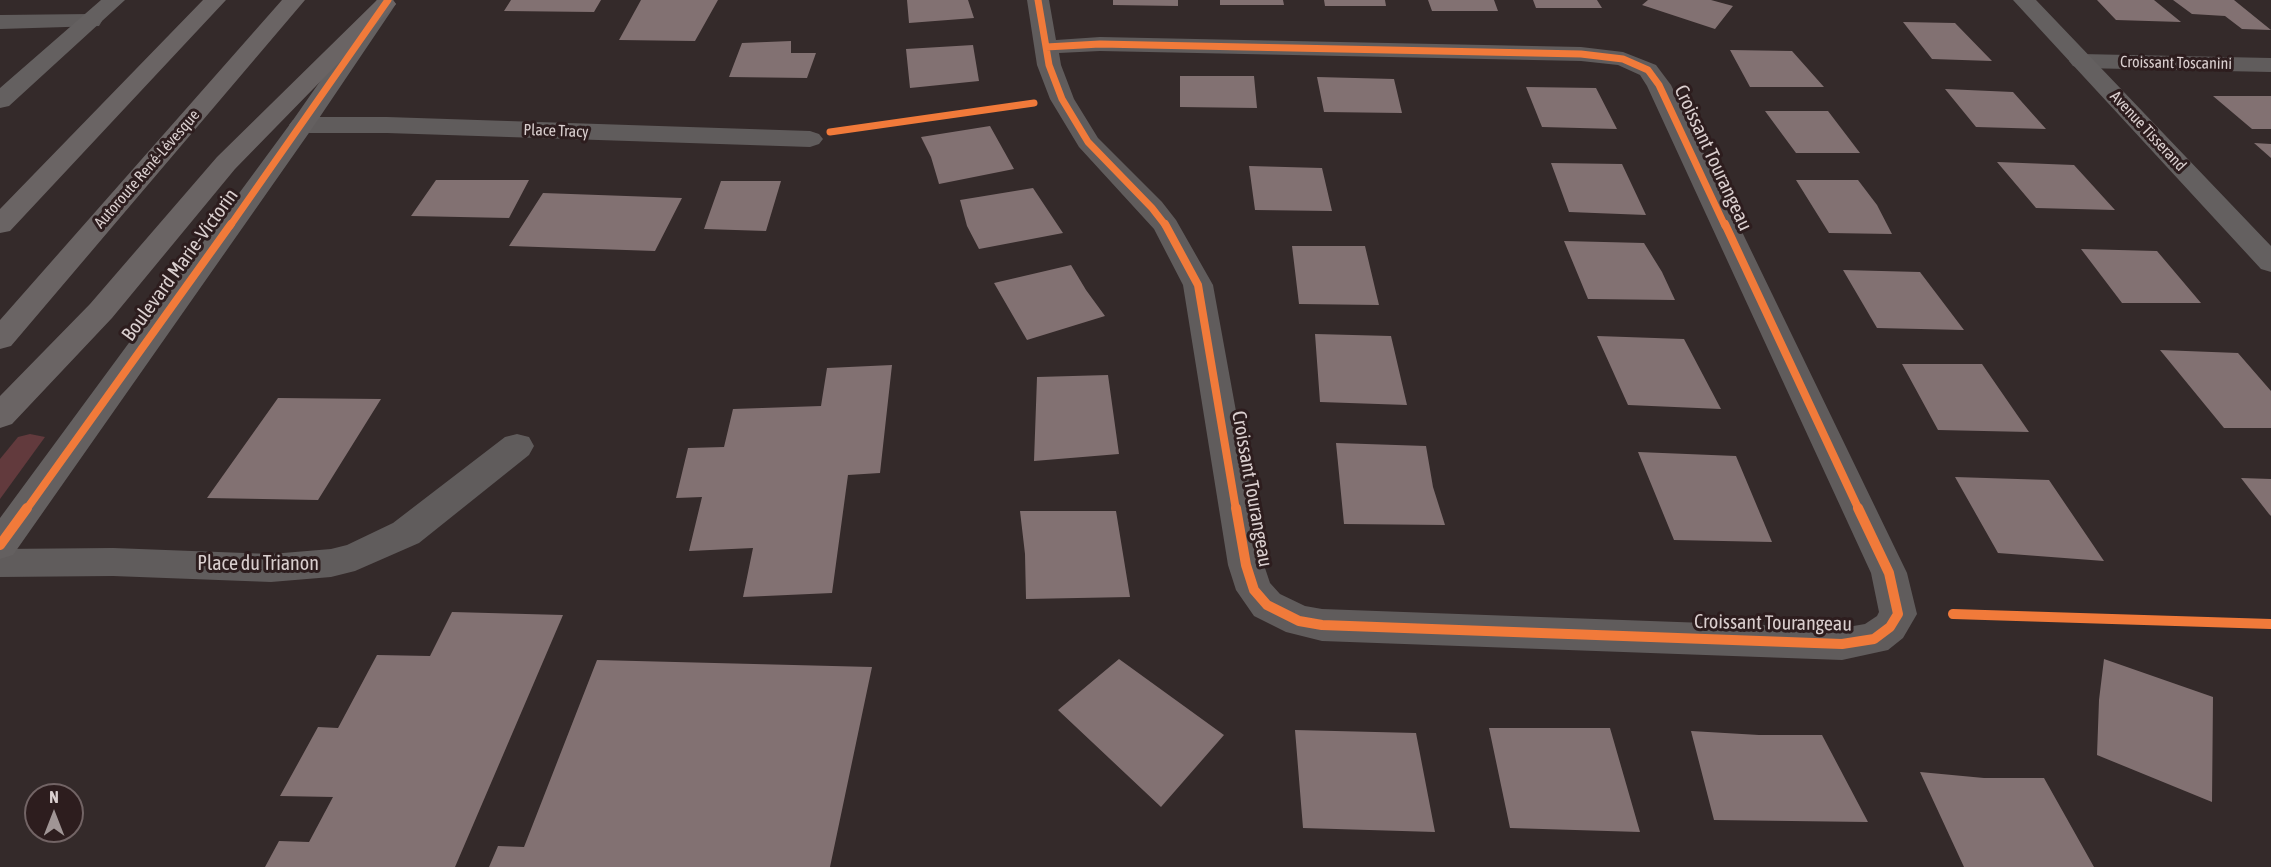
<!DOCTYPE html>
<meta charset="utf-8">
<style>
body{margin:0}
#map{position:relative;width:2271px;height:867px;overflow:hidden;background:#342a2a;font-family:"Asap Condensed",sans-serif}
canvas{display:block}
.north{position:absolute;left:24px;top:783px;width:60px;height:60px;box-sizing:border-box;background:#2d1d1e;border:2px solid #726465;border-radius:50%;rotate:0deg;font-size:16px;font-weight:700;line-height:24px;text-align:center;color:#dacfcf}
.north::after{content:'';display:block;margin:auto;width:21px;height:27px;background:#a09595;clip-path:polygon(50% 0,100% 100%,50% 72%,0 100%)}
</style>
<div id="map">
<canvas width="2271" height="867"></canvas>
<div class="north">N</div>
</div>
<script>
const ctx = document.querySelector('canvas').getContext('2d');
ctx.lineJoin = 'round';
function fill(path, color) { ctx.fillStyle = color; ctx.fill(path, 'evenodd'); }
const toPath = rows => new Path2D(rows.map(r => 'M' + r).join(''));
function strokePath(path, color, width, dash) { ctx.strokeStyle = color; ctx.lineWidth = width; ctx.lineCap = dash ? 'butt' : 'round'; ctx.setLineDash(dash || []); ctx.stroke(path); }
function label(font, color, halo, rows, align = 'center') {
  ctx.font = font + ' "Asap Condensed",sans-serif'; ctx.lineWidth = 6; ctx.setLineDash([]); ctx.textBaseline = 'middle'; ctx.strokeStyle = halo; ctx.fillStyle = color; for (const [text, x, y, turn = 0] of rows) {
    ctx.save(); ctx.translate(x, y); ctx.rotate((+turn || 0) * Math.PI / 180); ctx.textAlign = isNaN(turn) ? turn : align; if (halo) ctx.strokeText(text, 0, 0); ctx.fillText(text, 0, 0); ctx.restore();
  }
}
fill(toPath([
 [30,434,45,437,0,499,0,459,18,437]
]), '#623a3d');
fill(toPath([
 [511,0,601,0,594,12,504,11],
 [641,0,718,0,695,41,619,40],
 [907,0,968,0,974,18,909,23],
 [1113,0,1178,0,1178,6,1113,5],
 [1220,0,1283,0,1284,5,1220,5],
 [1324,0,1385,0,1386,6,1325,6],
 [1428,0,1494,0,1498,11,1432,11],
 [1533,0,1597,0,1602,8,1536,8],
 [1648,0,1711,0,1733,6,1715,29,1642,5],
 [2097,0,2154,0,2181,22,2116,20],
 [2173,0,2234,0,2271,30,2242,29,2225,16,2192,14],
 [1903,22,1955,23,1992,61,1932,59],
 [791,41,791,53,816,53,807,78,729,77,742,43],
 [973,45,979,81,910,88,906,49],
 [1730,50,1792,51,1824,87,1750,87],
 [1180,76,1254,76,1257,108,1180,107],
 [1317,77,1394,79,1402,113,1324,112],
 [1526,87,1596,88,1617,129,1542,127],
 [1945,89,2013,92,2046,129,1976,127],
 [2213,96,2271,96,2271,129,2252,129],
 [1765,111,1828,111,1860,153,1796,153],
 [990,126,1014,169,939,184,931,157,921,137],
 [2254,143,2271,144,2271,158],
 [1997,162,2074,165,2115,210,2036,208],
 [1551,163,1622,164,1646,215,1569,212],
 [1249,166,1322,168,1332,211,1255,210],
 [436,180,529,180,509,218,411,216],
 [1796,180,1858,180,1877,205,1892,234,1829,233],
 [721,181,781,181,766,231,704,229],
 [1033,188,1063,233,979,249,967,226,960,200],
 [543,193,682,198,655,251,509,246],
 [1564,241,1644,243,1662,272,1675,300,1588,299],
 [1292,246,1365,246,1379,305,1299,304],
 [2081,249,2157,251,2201,303,2122,303],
 [1071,265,1086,290,1105,316,1027,340,994,283],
 [1843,270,1920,272,1964,330,1877,328],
 [1315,334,1391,336,1407,405,1320,402],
 [1597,336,1684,339,1721,409,1628,405],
 [2160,350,2238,353,2271,391,2271,428,2224,428],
 [1902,364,1982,364,2029,432,1938,430],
 [892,365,880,473,848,475,832,593,743,597,753,548,689,551,702,497,676,498,688,448,724,447,733,409,821,406,827,368],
 [1108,375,1119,454,1034,461,1037,377],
 [278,398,381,399,318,500,207,498],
 [1336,443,1426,446,1433,487,1445,525,1344,524],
 [1638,452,1736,456,1772,542,1674,540],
 [1955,477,2049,480,2104,561,1998,553],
 [2241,478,2271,479,2271,516,2269,514],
 [1020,511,1116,511,1130,597,1026,599,1025,554],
 [452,612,563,615,455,867,265,867,279,841,309,842,333,797,280,796,318,727,338,728,377,655,430,656],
 [1119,659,1224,735,1161,807,1058,710],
 [2104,659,2213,697,2212,802,2097,755,2099,700],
 [597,660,872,667,830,867,489,867,498,846,524,847],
 [1489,728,1610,728,1640,832,1510,828],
 [1295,730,1416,733,1435,832,1303,828],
 [1691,731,1759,735,1822,735,1868,822,1714,820],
 [1920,772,1984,778,2044,778,2094,867,1964,867]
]), '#827172');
fill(toPath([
 [1027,0,1049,0,1056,40,1100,37,1581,47,1623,52,1656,65,1671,85,1907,573,1917,614,1903,638,1888,650,1842,660,1322,641,1286,632,1254,616,1236,590,1228,565,1183,285,1154,229,1079,147,1050,99,1037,65,1027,0],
 [1100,51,1581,61,1618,65,1640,75,1647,86,1871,573,1879,612,1877,616,1865,624,1842,628,1322,609,1305,606,1280,594,1270,583,1264,565,1213,285,1176,220,1162,202,1098,138,1074,99,1061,65,1059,53,1100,51],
 [91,14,99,16,102,21,99,26,0,29,0,15,91,14],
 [2081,54,2271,58,2271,72,2081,68,2073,66,2069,61,2073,56,2081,54],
 [302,117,387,117,810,131,819,134,823,139,819,144,810,147,387,133,302,133,293,130,289,125,293,120,302,117],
 [517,434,529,437,534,446,529,455,419,543,355,571,331,577,271,582,113,576,0,577,0,549,113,548,271,554,331,549,347,545,393,523,505,437,517,434]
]), '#605c5c');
fill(toPath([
 [101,0,125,0,9,106,0,108,0,88,101,0],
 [377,0,393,0,396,4,311,130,13,555,0,559,0,518,293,120,377,0],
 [2013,0,2036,0,2271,246,2271,272,2261,269,2013,0]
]), '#646060');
fill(toPath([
 [203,0,226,0,10,231,0,233,0,209,203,0],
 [282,0,305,0,11,346,0,349,0,320,282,0],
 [377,0,393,0,396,4,235,169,112,318,12,424,0,428,0,396,90,304,217,157,377,0]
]), '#6a6464');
strokePath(toPath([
 [1038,0,1046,47],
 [1046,47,1049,65,1062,99,1088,142,1152,208,1166,226],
 [1046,47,1100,44,1581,54,1623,59,1648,70,1659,85,1725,226],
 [830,132,1034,103],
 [230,226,388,0]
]), '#f17a3a', 7);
strokePath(toPath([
 [1165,224,1198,285,1236,510],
 [1725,224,1859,510],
 [26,510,231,224]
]), '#f17a3a', 8);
strokePath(toPath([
 [1236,508,1246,565,1254,590,1267,605,1299,621,1322,625,1842,644,1874,639,1890,627,1898,614,1889,573,1858,508],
 [0,545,27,508],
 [1953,614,2271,624]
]), '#f17a3a', 10);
label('16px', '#dacfcf', '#2d1d1e', [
 ["Croissant Toscanini",2176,63,1],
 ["Place Tracy",556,131,2],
 ["Avenue Tisserand",2148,131,47],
 ["Autoroute René-Lévesque",147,169,-49]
]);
label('20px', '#dacfcf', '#2d1d1e', [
 ["Croissant Tourangeau",1713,158,65],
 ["Boulevard Marie-Victorin",180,265,-54],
 ["Croissant Tourangeau",1252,489,80],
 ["Place du Trianon",258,564],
 ["Croissant Tourangeau",1773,623,1]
]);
</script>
